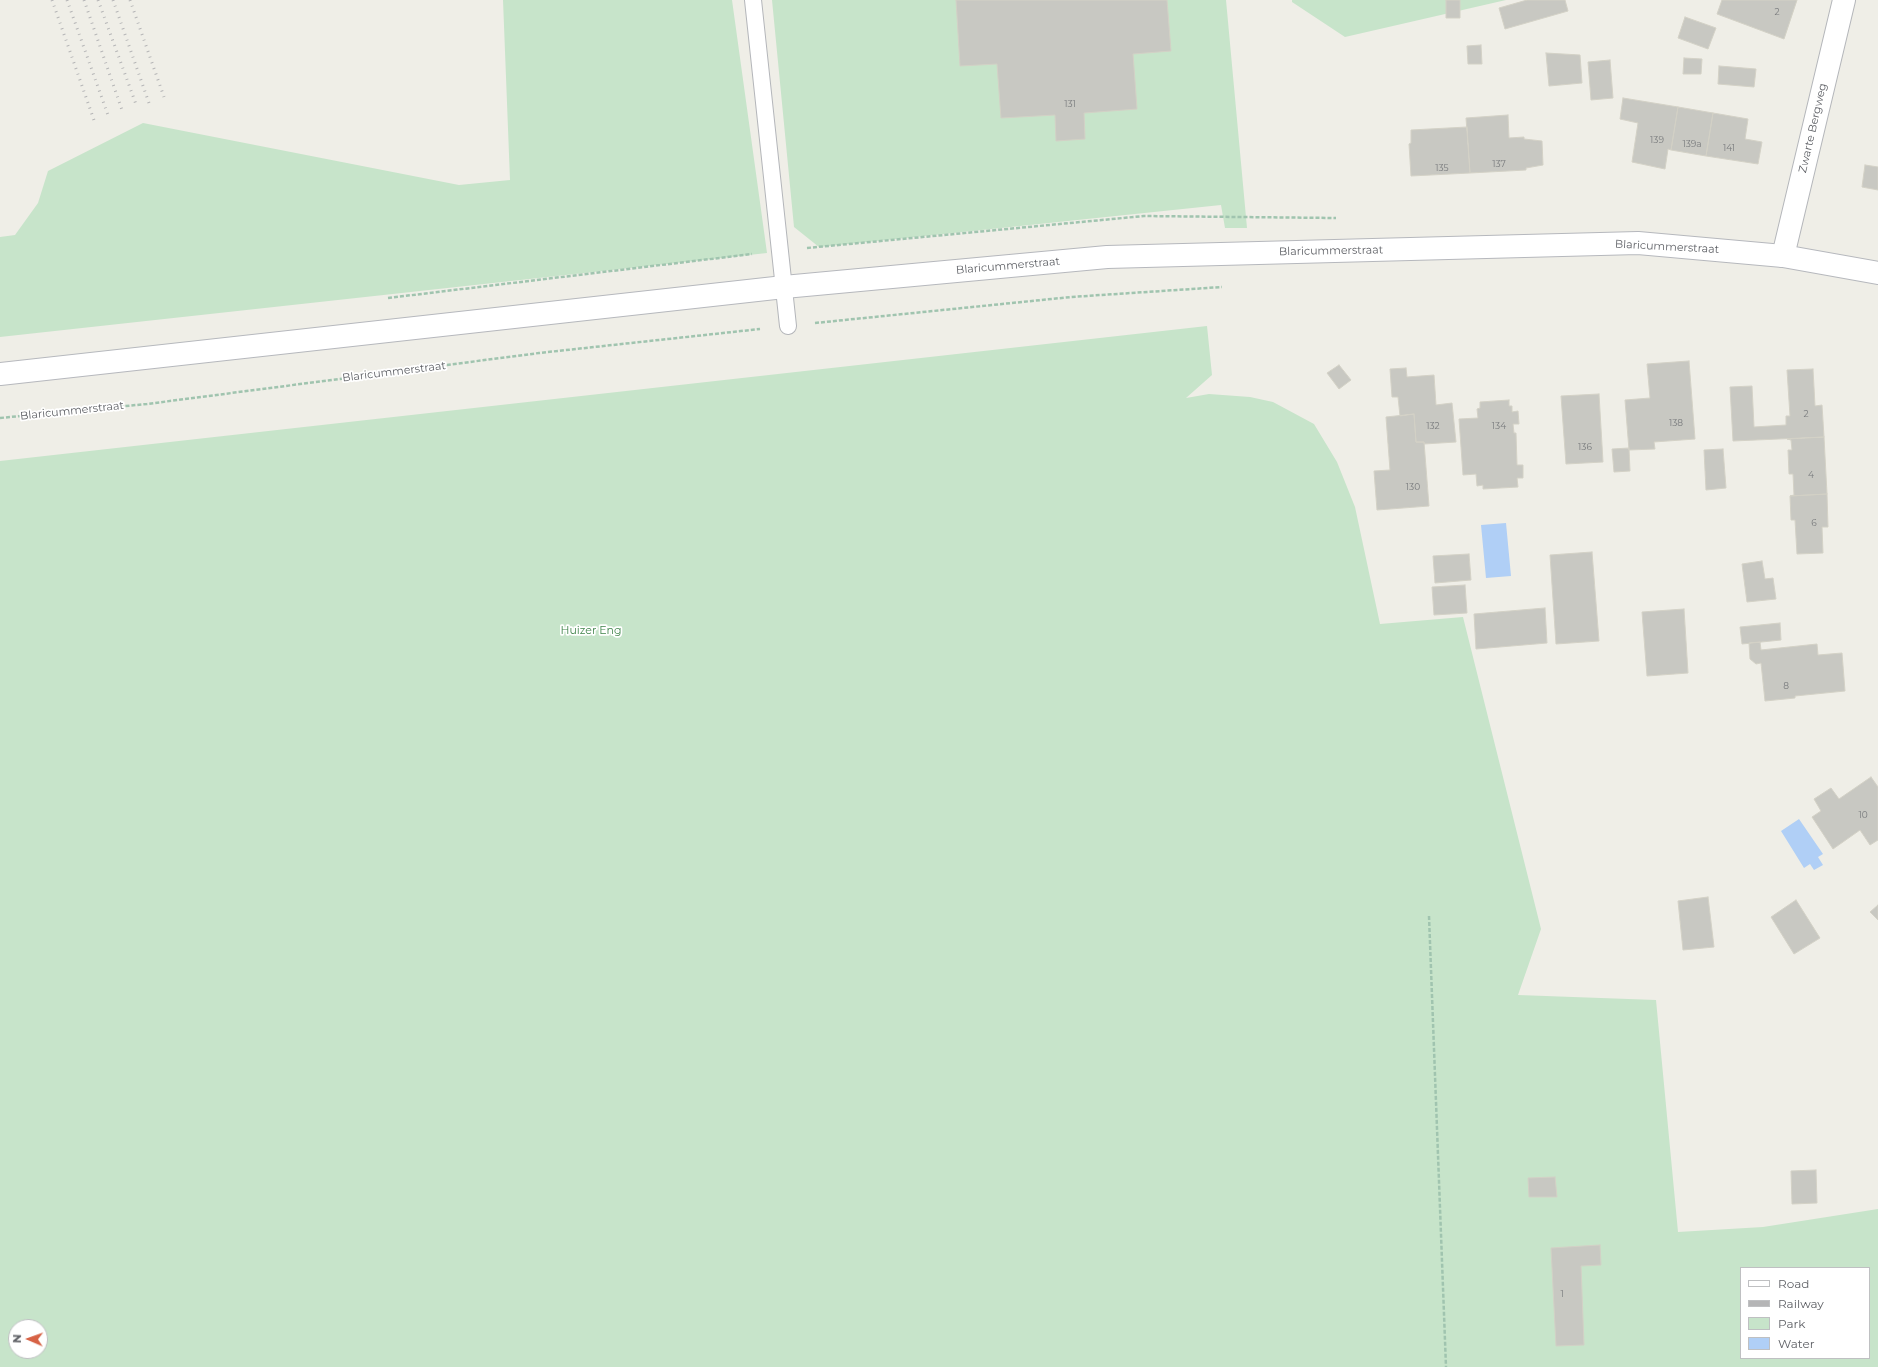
<!DOCTYPE html>
<style>
body{margin:0}
#map{position:relative;width:1878px;height:1367px;overflow:hidden;background:#efeee7;font-family:Montserrat,sans-serif}
canvas{display:block}
.legend{position:absolute;left:1740px;top:1267px;width:130px;height:92px;box-sizing:border-box;background:#fff;border:1px solid #bfc0c2;margin:0;padding:5px 7px;list-style:none;font-size:12px;color:#5f6166}
.legend li{display:flex;align-items:center;gap:8px;height:20px}
.legend b{width:20px;border:1px solid #bfc0c2}
.north{position:absolute;left:8px;top:1319px;width:40px;height:40px;box-sizing:border-box;background:#fff;border:1px solid #bfc0c2;border-radius:50%;rotate:272deg;font-size:11px;font-weight:700;line-height:16px;text-align:center;color:#5f6166}
.north::after{content:'';display:block;margin:auto;width:14px;height:18px;background:#d76245;clip-path:polygon(50% 0,100% 100%,50% 72%,0 100%)}
</style>
<div id="map">
<canvas width="1878" height="1367"></canvas>
<ul class="legend">
<li><b style="height:5px;background:#fff"></b>Road</li>
<li><b style="height:5px;background:#b5b5b6"></b>Railway</li>
<li><b style="height:11px;background:#c7e4ca"></b>Park</li>
<li><b style="height:11px;background:#b0cff6"></b>Water</li>
</ul>
<div class="north">N</div>
</div>
<script>
const ctx = document.querySelector('canvas').getContext('2d');
ctx.lineJoin = 'round';
function fill(path, color) { ctx.fillStyle = color; ctx.fill(path, 'evenodd'); }
const toPath = rows => new Path2D(rows.map(r => 'M' + r).join(''));
function strokePath(path, color, width, dash) { ctx.strokeStyle = color; ctx.lineWidth = width; ctx.lineCap = dash ? 'butt' : 'round'; ctx.setLineDash(dash || []); ctx.stroke(path); }
function label(font, color, halo, rows, align = 'center') {
  ctx.font = font + ' Montserrat,sans-serif'; ctx.lineWidth = 3.5; ctx.setLineDash([]); ctx.textBaseline = 'middle'; ctx.strokeStyle = halo; ctx.fillStyle = color; for (const [text, x, y, turn = 0] of rows) {
    ctx.save(); ctx.translate(x, y); ctx.rotate((+turn || 0) * Math.PI / 180); ctx.textAlign = isNaN(turn) ? turn : align; if (halo) ctx.strokeText(text, 0, 0); ctx.fillText(text, 0, 0); ctx.restore();
  }
}
fill(toPath([
 [503,0,732,0,767,253,0,337,0,237,15,235,38,203,48,171,143,123,459,185,510,180],
 [772,0,1226,0,1247,228,1225,228,1221,205,819,247,794,227],
 [1292,0,1506,0,1345,37,1292,2],
 [1207,326,1212,375,1186,398,1209,394,1250,397,1273,402,1314,424,1337,462,1355,507,1380,624,1463,617,1541,929,1518,995,1656,1000,1678,1232,1763,1227,1878,1209,1878,1367,0,1367,0,461],
 [1741,1268,1869,1268,1869,1358,1741,1358],
 [16,1327,40,1327,40,1351,16,1351]
]), '#c7e4ca');
fill(toPath([
 [1506,523,1511,576,1486,578,1481,525],
 [1799,819,1823,854,1818,857,1823,865,1814,870,1810,864,1804,868,1781,831]
]), '#b0cff6');
const building = toPath([
 [956,0,1167,0,1171,51,1133,54,1137,109,1084,113,1085,139,1056,141,1055,115,1001,118,997,64,960,66,956,0],
 [1446,0,1460,0,1460,18,1446,18,1446,0],
 [1527,0,1565,0,1568,11,1505,29,1499,8,1527,0],
 [1722,0,1797,0,1784,39,1717,14,1722,0],
 [1685,17,1716,28,1708,49,1678,38,1685,17],
 [1481,45,1482,64,1468,64,1467,46,1481,45],
 [1546,53,1580,55,1582,83,1549,86,1546,53],
 [1684,58,1702,59,1701,74,1683,74,1684,58],
 [1610,60,1613,98,1591,100,1588,62,1610,60],
 [1719,66,1756,69,1754,87,1718,84,1719,66],
 [1623,98,1678,107,1671,150,1668,149,1665,169,1632,162,1638,123,1620,119,1623,98],
 [1678,107,1713,113,1706,156,1671,150,1678,107],
 [1713,113,1748,119,1745,139,1762,142,1758,164,1706,156,1713,113],
 [1508,115,1509,138,1524,137,1524,139,1542,141,1543,165,1526,168,1526,170,1470,173,1466,118,1508,115],
 [1467,127,1470,173,1411,176,1409,144,1411,143,1411,130,1467,127],
 [1865,165,1878,167,1878,190,1862,187,1865,165],
 [1689,361,1695,439,1654,442,1655,449,1629,450,1625,400,1650,398,1647,364,1689,361],
 [1339,365,1351,380,1339,389,1327,373,1339,365],
 [1406,368,1407,377,1434,375,1436,405,1452,403,1456,442,1424,444,1424,442,1416,442,1414,414,1400,416,1398,397,1392,397,1390,369,1406,368],
 [1813,369,1815,406,1822,405,1824,437,1733,441,1730,387,1752,386,1754,427,1786,425,1786,416,1790,416,1787,370,1813,369],
 [1599,394,1603,462,1566,464,1561,396,1599,394],
 [1509,400,1509,406,1512,406,1512,412,1518,411,1519,424,1513,424,1514,433,1516,433,1517,465,1523,465,1523,478,1517,478,1518,487,1483,489,1483,485,1477,486,1476,474,1463,475,1459,419,1478,418,1477,409,1480,408,1480,402,1509,400],
 [1414,414,1416,442,1424,442,1429,506,1377,510,1374,471,1390,470,1386,417,1414,414],
 [1824,437,1827,494,1790,496,1794,495,1793,474,1789,474,1788,450,1792,450,1791,440,1787,439,1824,437],
 [1629,448,1630,471,1614,472,1612,449,1629,448],
 [1723,449,1726,488,1706,490,1704,450,1723,449],
 [1827,494,1828,527,1822,527,1823,553,1797,554,1795,520,1791,520,1790,496,1827,494],
 [1592,552,1599,641,1556,644,1550,555,1592,552],
 [1469,554,1471,580,1435,583,1433,556,1469,554],
 [1762,561,1765,579,1773,578,1776,599,1747,602,1742,564,1762,561],
 [1465,585,1467,613,1434,615,1432,587,1465,585],
 [1545,608,1547,643,1476,649,1474,614,1545,608],
 [1684,609,1688,673,1647,676,1642,612,1684,609],
 [1780,623,1781,640,1742,644,1740,627,1780,623],
 [1760,642,1761,650,1817,644,1818,655,1842,653,1845,691,1795,696,1795,698,1765,701,1761,663,1756,664,1750,659,1749,643,1760,642],
 [1871,777,1878,787,1878,840,1870,845,1860,830,1833,849,1812,817,1821,811,1814,799,1831,788,1839,799,1871,777],
 [1708,897,1714,947,1683,950,1678,901,1708,897],
 [1796,900,1820,938,1794,954,1771,917,1796,900],
 [1878,905,1878,920,1870,912,1878,905],
 [1816,1170,1817,1203,1792,1204,1791,1171,1816,1170],
 [1555,1177,1557,1197,1529,1197,1528,1178,1555,1177],
 [1600,1245,1601,1265,1581,1266,1584,1345,1556,1346,1551,1248,1600,1245]
]);
fill(building, '#c8c8c2');
strokePath(building, '#d3d1c6', 1);
const lane = toPath([
 [753,0,788,326]
]);
const street = toPath([
 [1783,256,1844,0]
]);
const secondary = toPath([
 [0,374,784,287,1107,257,1638,243,1783,256,1878,273]
]);
strokePath(lane, '#b4b6ba', 18);
strokePath(street, '#b4b6ba', 24);
strokePath(secondary, '#b6b8bd', 24);
strokePath(toPath([
 [807,248,1144,216,1336,218],
 [388,298,752,254],
 [815,323,1071,297,1222,287],
 [0,418,147,404,539,353,760,329],
 [1429,916,1446,1367]
]), '#a0c4af', 2.5, [4, 2]);
strokePath(lane, '#fff', 16);
strokePath(street, '#fff', 22);
strokePath(secondary, '#fff', 22);
strokePath(toPath([
 [52,0,95,123],
 [67,0,109,118],
 [84,0,123,113],
 [98,0,137,107],
 [113,0,149,103],
 [130,0,164,97]
]), '#b5b5b6', 3, [1, 5]);
label('9px', '#797b7d', null, [
 ["2",1777,12],
 ["131",1070,104],
 ["139",1657,140],
 ["139a",1692,144],
 ["141",1729,148],
 ["137",1499,164],
 ["135",1442,168],
 ["2",1806,414],
 ["138",1676,423],
 ["132",1433,426],
 ["134",1499,426],
 ["136",1585,447],
 ["4",1811,475],
 ["130",1413,487],
 ["6",1814,523],
 ["8",1786,686],
 ["10",1863,815],
 ["1",1562,1294]
]);
label('11px', '#5f6166', '#fff', [
 ["Zwarte Bergweg",1813,128,-77],
 ["Blaricummerstraat",1667,247,3],
 ["Blaricummerstraat",1331,251,-1],
 ["Blaricummerstraat",1008,266,-5],
 ["Blaricummerstraat",394,372,-7],
 ["Blaricummerstraat",72,411,-6]
]);
label('11px', '#40844b', '#fff', [
 ["Huizer Eng",591,631]
]);
</script>
